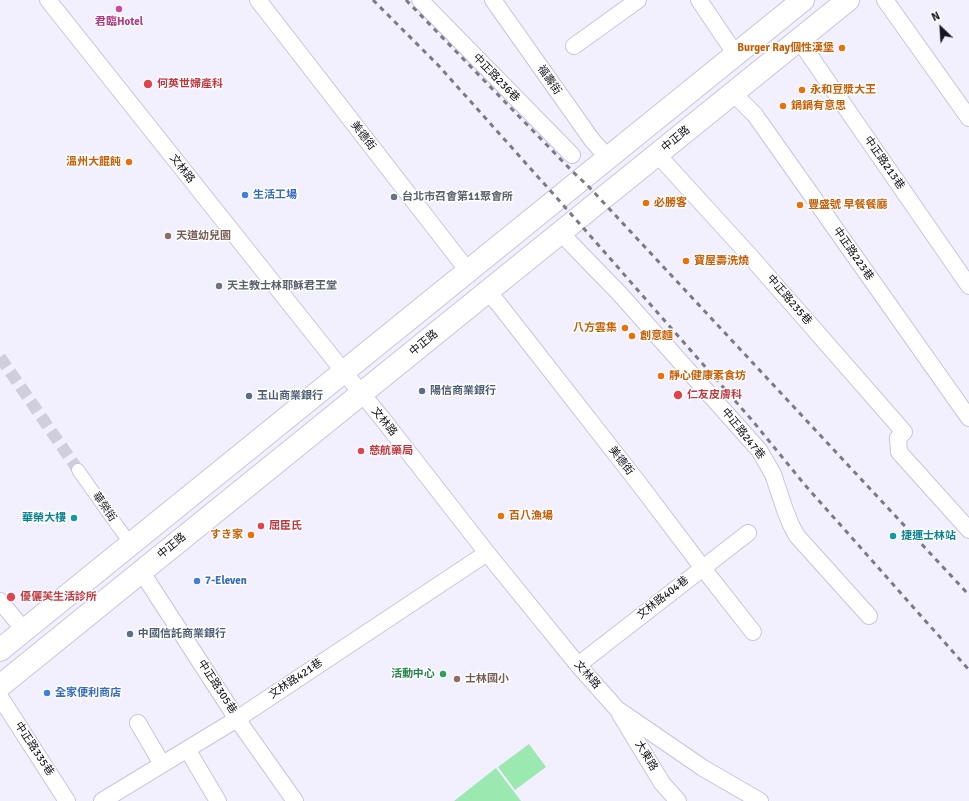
<!DOCTYPE html>
<meta charset="utf-8">
<style>
body{margin:0}
#map{position:relative;width:969px;height:801px;overflow:hidden;background:#f2effe;font-family:Signika,sans-serif}
canvas{display:block}
.north{position:absolute;left:921px;top:8px;width:40px;height:40px;-webkit-text-stroke:3px #fff;paint-order:stroke;rotate:335deg;font-size:11px;font-weight:700;line-height:16px;text-align:center;color:#17151d}
.north::after{content:'';display:block;margin:auto;width:14px;height:18px;background:#17151d;clip-path:polygon(50% 0,100% 100%,50% 72%,0 100%)}
</style>
<div id="map">
<canvas width="969" height="801"></canvas>
<div class="north">N</div>
</div>
<script>
const ctx = document.querySelector('canvas').getContext('2d');
ctx.lineJoin = 'round';
function fill(path, color) { ctx.fillStyle = color; ctx.fill(path, 'evenodd'); }
const toPath = rows => new Path2D(rows.map(r => 'M' + r).join(''));
function strokePath(path, color, width, dash) { ctx.strokeStyle = color; ctx.lineWidth = width; ctx.lineCap = dash ? 'butt' : 'round'; ctx.setLineDash(dash || []); ctx.stroke(path); }
function label(font, color, halo, rows, align = 'center') {
  ctx.font = font + ' Signika,"Noto Sans TC","Noto Sans JP",sans-serif'; ctx.lineWidth = 3; ctx.setLineDash([]); ctx.textBaseline = 'middle'; ctx.strokeStyle = halo; ctx.fillStyle = color; for (const [text, x, y, turn = 0] of rows) {
    ctx.save(); ctx.translate(x, y); ctx.rotate((+turn || 0) * Math.PI / 180); ctx.textAlign = isNaN(turn) ? turn : align; if (halo) ctx.strokeText(text, 0, 0); ctx.fillText(text, 0, 0); ctx.restore();
  }
}
fill(toPath([
 [529,744,546,767,515,790,498,767],
 [496,768,521,801,454,801]
]), '#9be8b1');
strokePath(toPath([
 [0,357,78,470]
]), '#d1cedc', 12, [12, 6]);
const pedestrian = toPath([
 [78,470,119,528,131,544]
]);
const minor = toPath([
 [48,0,344,372,381,417,487,553,578,665,617,709,703,768,760,801],
 [258,0,468,271],
 [420,0,572,155],
 [493,0,592,140,608,158],
 [699,0,736,55],
 [885,0,969,118],
 [799,40,969,286],
 [574,46,638,0],
 [733,93,755,115,969,418],
 [657,154,750,256,904,432,898,438,899,452,969,530],
 [560,232,581,254,619,293,759,450,773,474,785,510,791,525,797,536,869,616],
 [488,291,501,307,640,485,702,567,753,632],
 [141,571,237,719,295,801],
 [0,601,24,630],
 [578,665,748,533],
 [0,697,67,801],
 [620,714,662,783,678,801],
 [138,723,162,764],
 [187,749,218,801],
 [102,801,237,719,487,553]
]);
const secondary = toPath([
 [0,650,803,0],
 [0,686,848,0]
]);
strokePath(pedestrian, '#c9c5dc', 14);
strokePath(minor, '#c9c5dc', 18);
strokePath(secondary, '#c9c5dc', 24);
strokePath(pedestrian, '#fff', 12);
strokePath(minor, '#fff', 16);
strokePath(secondary, '#fff', 22);
strokePath(toPath([
 [373,0,438,65,564,206,751,419,805,485,969,670],
 [406,0,573,172,589,187,969,595]
]), '#7c7a85', 3, [5, 5]);
for (const [x, y, r, color] of [
 [119,9,4,"#d1479c"],
 [842,48,4,"#e8710a"],
 [148,84,5,"#e0444e"],
 [802,90,4,"#e8710a"],
 [783,106,4,"#e8710a"],
 [129,162,4,"#e8710a"],
 [245,195,4,"#3f7fe0"],
 [394,197,4,"#6b7280"],
 [646,203,4,"#e8710a"],
 [800,205,4,"#e8710a"],
 [168,236,4,"#8d6e63"],
 [686,261,4,"#e8710a"],
 [219,286,4,"#6b7280"],
 [625,328,4,"#e8710a"],
 [632,336,4,"#e8710a"],
 [661,376,4,"#e8710a"],
 [422,391,4,"#5c6f8a"],
 [678,395,5,"#e0444e"],
 [249,396,4,"#5c6f8a"],
 [361,451,4,"#e0444e"],
 [501,516,4,"#e8710a"],
 [74,518,4,"#0f9aa8"],
 [261,526,4,"#e0444e"],
 [251,535,4,"#e8710a"],
 [893,536,4,"#0f9aa8"],
 [197,581,4,"#3f7fe0"],
 [11,597,5,"#e0444e"],
 [130,634,4,"#5c6f8a"],
 [443,674,4,"#2e9e5b"],
 [457,679,4,"#8d6e63"],
 [47,693,4,"#3f7fe0"]
]) { const dot = new Path2D(); dot.arc(x, y, r, 0, 2 * Math.PI); ctx.fillStyle = color; ctx.fill(dot); strokePath(dot, '#fff', 1.5); }
label('bold 11px', '#b23c85', '#fff', [
 ["君臨Hotel",119,22]
]);
label('bold 11px', '#c56008', '#fff', [
 ["Burger Ray個性漢堡",834,48,"right"],
 ["永和豆漿大王",810,90],
 ["鍋鍋有意思",791,106],
 ["溫州大餛飩",121,162,"right"],
 ["必勝客",654,203],
 ["豐盛號 早餐餐廳",808,205],
 ["寶屋壽洗燒",694,261],
 ["八方雲集",617,328,"right"],
 ["創意麵",640,336],
 ["靜心健康素食坊",669,376],
 ["百八漁場",509,516],
 ["すき家",243,535,"right"]
], 'left');
label('11px', '#17151d', '#fff', [
 ["中正路236巷",496,78,46],
 ["福壽街",549,80,55],
 ["美德街",363,136,52],
 ["中正路",676,139,-39],
 ["中正路213巷",884,163,55],
 ["文林路",182,169,52],
 ["中正路223巷",853,254,55],
 ["中正路235巷",789,300,49],
 ["中正路",424,343,-39],
 ["文林路",384,422,51],
 ["中正路247巷",743,434,51],
 ["美德街",621,461,52],
 ["華榮街",104,507,55],
 ["中正路",172,546,-39],
 ["文林路404巷",663,598,-38],
 ["文林路",587,675,49],
 ["文林路421巷",296,679,-34],
 ["中正路305巷",217,687,57],
 ["中正路335巷",34,749,57],
 ["大東路",646,756,59]
]);
label('bold 11px', '#be3a42', '#fff', [
 ["何英世婦產科",157,84],
 ["仁友皮膚科",687,395],
 ["慈航藥局",369,451],
 ["屈臣氏",269,526],
 ["優儷芙生活診所",20,597]
], 'left');
label('bold 11px', '#366cbe', '#fff', [
 ["生活工場",253,195],
 ["7-Eleven",205,581],
 ["全家便利商店",55,693]
], 'left');
label('bold 11px', '#5b616d', '#fff', [
 ["台北市召會第11聚會所",402,197],
 ["天主教士林耶穌君王堂",227,286]
], 'left');
label('bold 11px', '#785e54', '#fff', [
 ["天道幼兒園",176,236],
 ["士林國小",465,679]
], 'left');
label('bold 11px', '#4e5e75', '#fff', [
 ["陽信商業銀行",430,391],
 ["玉山商業銀行",257,396],
 ["中國信託商業銀行",138,634]
], 'left');
label('bold 11px', '#0d838f', '#fff', [
 ["華榮大樓",66,518],
 ["捷運士林站",901,536,"left"]
], 'right');
label('bold 11px', '#27864d', '#fff', [
 ["活動中心",435,674]
], 'right');
</script>
